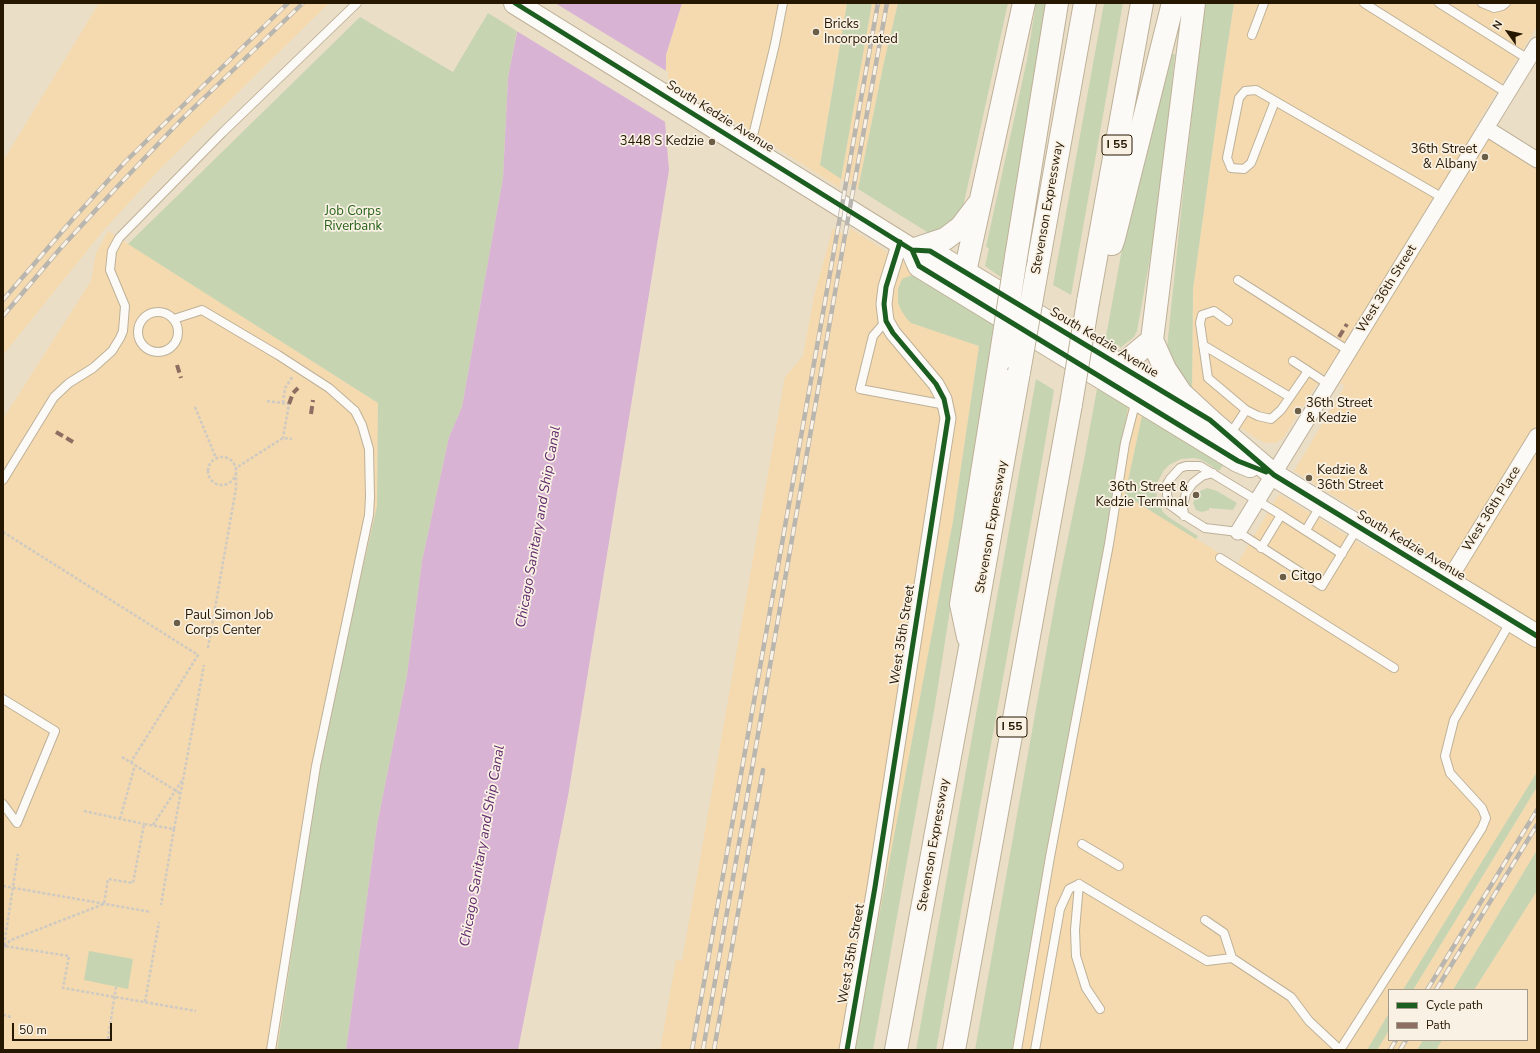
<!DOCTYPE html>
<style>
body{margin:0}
#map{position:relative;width:1540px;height:1053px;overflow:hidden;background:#ebdec7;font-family:"Nunito Sans",sans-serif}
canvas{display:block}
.frame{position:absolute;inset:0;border:4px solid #261700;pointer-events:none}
.legend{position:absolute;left:1388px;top:989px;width:140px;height:52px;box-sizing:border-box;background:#f9f1e4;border:1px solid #a59a89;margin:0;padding:5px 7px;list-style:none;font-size:12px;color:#261700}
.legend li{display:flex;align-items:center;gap:8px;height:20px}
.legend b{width:20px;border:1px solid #a59a89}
.north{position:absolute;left:1488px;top:12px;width:40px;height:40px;-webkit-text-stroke:3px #f9f1e4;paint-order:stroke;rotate:303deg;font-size:11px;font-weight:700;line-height:16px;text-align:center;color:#261700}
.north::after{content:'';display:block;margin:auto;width:14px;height:18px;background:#261700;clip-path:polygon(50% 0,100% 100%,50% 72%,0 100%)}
.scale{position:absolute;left:12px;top:1023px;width:100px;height:18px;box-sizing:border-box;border:2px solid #261700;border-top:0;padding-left:5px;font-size:12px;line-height:14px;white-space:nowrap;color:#261700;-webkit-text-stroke:3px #f9f1e4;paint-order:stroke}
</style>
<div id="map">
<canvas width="1540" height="1053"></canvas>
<div class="frame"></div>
<ul class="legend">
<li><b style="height:5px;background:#1b5e20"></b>Cycle path</li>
<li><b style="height:5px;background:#8d6e63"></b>Path</li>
</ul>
<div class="north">N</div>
<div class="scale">50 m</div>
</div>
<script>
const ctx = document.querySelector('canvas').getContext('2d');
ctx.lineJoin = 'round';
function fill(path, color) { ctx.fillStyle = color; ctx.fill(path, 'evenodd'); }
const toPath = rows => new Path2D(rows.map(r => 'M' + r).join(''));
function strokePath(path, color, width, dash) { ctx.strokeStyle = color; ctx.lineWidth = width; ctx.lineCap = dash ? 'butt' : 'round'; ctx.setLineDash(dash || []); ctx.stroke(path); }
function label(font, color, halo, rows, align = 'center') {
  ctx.font = font + ' "Nunito Sans",sans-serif'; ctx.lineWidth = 3.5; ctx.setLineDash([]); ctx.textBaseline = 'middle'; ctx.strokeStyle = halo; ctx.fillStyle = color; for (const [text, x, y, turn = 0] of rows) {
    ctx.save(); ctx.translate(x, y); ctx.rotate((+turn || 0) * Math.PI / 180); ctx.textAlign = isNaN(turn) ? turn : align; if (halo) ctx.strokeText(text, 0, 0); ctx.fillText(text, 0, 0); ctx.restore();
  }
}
fill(toPath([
 [99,3,329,3,159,170,103,231,3,355,3,161],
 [682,3,847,3,820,164,841,179,872,3,898,3,884,62,858,189,841,179,840,188,666,78,666,55],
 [1234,3,1537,3,1537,26,1474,129,1537,170,1537,772,1403,990,1389,990,1389,1013,1367,1050,1012,1050,1128,407,1142,416,1125,495,1237,564,1279,494,1376,554,1391,531,1294,471,1345,386,1324,373,1283,438,1276,443,1266,443,1257,439,1192,394,1193,289,1223,74],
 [833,228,848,237,850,228,996,322,995,326,916,275,899,284,898,296,911,323,979,346,953,521,854,1050,660,1050,676,960,682,961,785,377,803,356,814,296],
 [108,231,378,403,377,506,324,739,277,1050,3,1050,3,419,91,281,96,253],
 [1537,787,1537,850,1453,990,1413,990],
 [1537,891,1537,1050,1436,1050,1442,1040,1527,1040,1527,990,1474,990],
 [1389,1030,1389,1040,1423,1040,1417,1050,1377,1050]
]), '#f4daae');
fill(toPath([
 [847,3,872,3,841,179,820,165],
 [898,3,1008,3,963,207,959,216,941,233,927,232,858,189,884,62],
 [1036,3,1046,3,1002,278,985,266,989,248,986,247,1027,60],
 [1104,3,1123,3,1071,295,1053,285],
 [1205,3,1234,3,1223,74,1193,289,1192,391,1180,377,1167,348,1184,183],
 [488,13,517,31,508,77,503,178,462,407,449,437,422,561,407,675,377,825,346,1050,277,1050,324,739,377,506,378,403,128,244,360,17,453,72],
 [1172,54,1175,54,1159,206,1147,275,1137,331,1134,337,1120,348,1119,345,1115,346,1105,342,1124,238],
 [912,275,916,275,995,326,934,711,873,1050,854,1050,953,521,979,346,911,323,907,319,901,310,898,303,898,289,902,279],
 [1036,379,1054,390,1038,484,936,1050,916,1050],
 [1097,389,1128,407,1105,542,1012,1050,975,1050,1057,591,1084,460],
 [1142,416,1224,464,1219,471,1202,460,1195,458,1181,459,1169,465,1164,470,1157,483,1156,491,1157,499,1163,512,1167,516,1198,536,1196,539,1125,495],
 [1207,488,1217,491,1237,503,1233,510,1209,508,1209,510,1202,512,1196,510,1193,503,1195,497,1200,491],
 [1537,772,1537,787,1413,990,1403,990],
 [1537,850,1537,891,1474,990,1453,990],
 [89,951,133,959,128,989,84,980],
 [1389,1013,1389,1030,1377,1050,1367,1050],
 [1423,1040,1442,1040,1436,1050,1417,1050]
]), '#c6d4b2');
fill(toPath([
 [523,3,682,3,666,55,665,122,669,170,568,796,518,1050,346,1050,377,825,407,675,422,561,449,437,462,407,503,178,508,77]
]), '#d8b3d4');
fill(toPath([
 [521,3,555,3,668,72,667,123,515,30]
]), '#ebdec7');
const service = toPath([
 [1364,3,1507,93],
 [1439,3,1528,59],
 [1482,3,1494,8,1502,6,1506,3],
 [1252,35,1264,3],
 [1275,101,1251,163,1244,169,1231,168,1227,158,1239,98,1245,91,1256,90,1443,198],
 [750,148,775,44,783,3],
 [1238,280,1349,351],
 '138 332a20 20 0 1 1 40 0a20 20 0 1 1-40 0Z',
 [174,319,202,310,278,355,329,388,355,411,362,425,369,449,370,497,369,515,316,766,271,1050],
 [886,321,873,336,860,389,946,405],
 [1228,321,1214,311,1202,315,1200,323,1208,378,1246,410,1258,416,1271,419,1281,410,1308,371],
 [1203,345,1290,397],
 [1293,361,1328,384],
 [1229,436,1246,410],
 [3,480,54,397,69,383,93,368,112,351,120,338,123,331,125,306,110,270,112,251,119,238,223,132,357,3],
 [1281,515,1200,466,1186,466,1180,468,1170,479,1167,484,1167,495,1170,505,1181,513,1205,528,1238,532,1322,586,1358,527],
 [1184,516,1183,506,1186,493,1193,483,1202,476,1213,473],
 [1306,530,1321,505],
 [1261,548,1281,515,1342,554],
 [1220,558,1394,668],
 [3,699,55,731,17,823,3,804],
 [1082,844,1119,866],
 [1079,884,1207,961,1232,958,1291,997,1309,1021,1340,1050],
 [1079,884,1075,930,1076,956,1086,988,1100,1009],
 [1205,920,1224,933,1232,958],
 [1017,1050,1050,857,1109,544,1125,443,1136,400],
 [1035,1050,1060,909,1069,889,1079,884],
 [1340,1050,1482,828,1486,818,1482,808,1450,773,1445,756,1454,720,1511,621]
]);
const minor = toPath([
 [1486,128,1537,160],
 [1238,532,1537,45],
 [1448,581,1537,436],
 [847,1050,875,887,948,418,944,399,936,384,893,333,886,321,884,304,886,287,900,242]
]);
const secondary = toPath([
 [515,3,912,250,930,251,1210,420,1274,475,1537,636],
 [912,250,919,266,1238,461,1250,466]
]);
const motorway = toPath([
 [1194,3,1152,340,1165,369,1181,393,1210,420],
 [1112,244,1114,238,1173,3],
 [912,250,945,239,961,227,977,206],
 [1016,257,1057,3],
 [1037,270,1085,3],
 [963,292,965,272,1024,3],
 [1088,302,1142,3],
 [1092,371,1117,364,1128,360,1152,340],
 [968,637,961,604,1000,360],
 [896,1050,970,648,1019,372],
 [954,1050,1071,404]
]);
strokePath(service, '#beb199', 10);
strokePath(minor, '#beb199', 17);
strokePath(secondary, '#beb199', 24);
strokePath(motorway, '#beb199', 24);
strokePath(toPath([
 [267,401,289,404,283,438],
 [283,403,285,388,293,376],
 [195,407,216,458],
 '208 471a14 14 0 1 1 28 0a14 14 0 1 1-28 0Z',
 [3,532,198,655,131,762],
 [208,648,236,488,236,468,283,438,292,439],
 [122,757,181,794],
 [84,811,144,824],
 [120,819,135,765],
 [153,825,183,779],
 [174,829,204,665],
 [3,886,151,912],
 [4,945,18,854],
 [4,946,11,940,104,904,108,879,133,883,144,824,174,829,161,905],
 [3,949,4,946,69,956,63,988,196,1011],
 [145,1002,159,922],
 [3,1015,11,1017],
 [108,1039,116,987]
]), '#cecac3', 2.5, [3, 2]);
strokePath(service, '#fcfaf7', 8);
strokePath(minor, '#fcfaf7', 15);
strokePath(secondary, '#fcfaf7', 22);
strokePath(motorway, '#fcfaf7', 22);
const rail = toPath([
 [3,300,72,220,125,162,288,3],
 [3,316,59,250,118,186,181,120,303,3],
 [1427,990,1537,810],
 [1436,990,1537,825],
 [692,1050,878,3],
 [703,1050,845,235,887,3],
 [714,1050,763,770],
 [1390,1050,1396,1040],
 [1400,1050,1406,1040]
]);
strokePath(rail, '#b9b5af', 4.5);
strokePath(rail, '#f9f1e4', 3, [9]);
const motorwayBridge = toPath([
 [1000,360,1016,257],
 [1019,372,1037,270],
 [1071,404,1088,302]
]);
strokePath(motorwayBridge, '#beb199', 24, []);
strokePath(motorwayBridge, '#fcfaf7', 22);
strokePath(toPath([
 [1339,337,1347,324],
 [177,365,181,378],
 [289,404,293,393,298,388],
 [311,414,313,400],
 [56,432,73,442]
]), '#8d6e63', 4, [8, 4]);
strokePath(toPath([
 [515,3,912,250,930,251,1210,420,1274,475,1537,636],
 [912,250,919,266,1238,461,1266,472],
 [847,1050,875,887,948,418,944,399,936,384,893,333,886,321,884,304,886,287,900,242]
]), '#1b5e20', 5);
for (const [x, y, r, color] of [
 [816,32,4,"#6b5d46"],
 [712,142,4,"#6b5d46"],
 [1485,157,4,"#6b5d46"],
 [1298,411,4,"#6b5d46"],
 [1309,478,4,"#6b5d46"],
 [1196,495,4,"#6b5d46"],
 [1283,577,4,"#6b5d46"],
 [177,623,4,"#6b5d46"]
]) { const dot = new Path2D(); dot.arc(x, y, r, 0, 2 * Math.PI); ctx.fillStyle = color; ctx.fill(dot); strokePath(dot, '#f9f1e4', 1.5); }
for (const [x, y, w] of [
 [1117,145,30],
 [1012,727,30]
]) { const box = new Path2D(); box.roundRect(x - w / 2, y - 10, w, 20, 3); ctx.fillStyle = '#f9f1e4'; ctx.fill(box); strokePath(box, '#261700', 1); }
label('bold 12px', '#261700', null, [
 ["I 55",1117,145],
 ["I 55",1012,727]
]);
label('13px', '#261700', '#f9f1e4', [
 ["Bricks",824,25],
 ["Incorporated",824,40],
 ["3448 S Kedzie",704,142,"right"],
 ["36th Street",1477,150,"right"],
 ["& Albany",1477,165,"right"],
 ["36th Street",1306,404],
 ["& Kedzie",1306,419],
 ["Kedzie &",1317,471],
 ["36th Street",1317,486],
 ["36th Street &",1188,488,"right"],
 ["Kedzie Terminal",1188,503,"right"],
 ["Citgo",1291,577],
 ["Paul Simon Job",185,616],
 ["Corps Center",185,631]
], 'left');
label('13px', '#261700', '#f9f1e4', [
 ["South Kedzie Avenue",720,117,32],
 ["Stevenson Expressway",1048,208,-80],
 ["West 36th Street",1387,289,-58],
 ["South Kedzie Avenue",1104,343,31],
 ["West 36th Place",1492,509,-58],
 ["Stevenson Expressway",992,527,-80],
 ["South Kedzie Avenue",1411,546,31],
 ["West 35th Street",903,635,-81],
 ["Stevenson Expressway",934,845,-80],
 ["West 35th Street",852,954,-80]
]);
label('13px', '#256218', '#f9f1e4', [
 ["Job Corps",353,212],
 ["Riverbank",353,227]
]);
label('italic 14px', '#60286b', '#f9f1e4', [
 ["Chicago Sanitary and Ship Canal",539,527,-80],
 ["Chicago Sanitary and Ship Canal",483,846,-80]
]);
</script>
